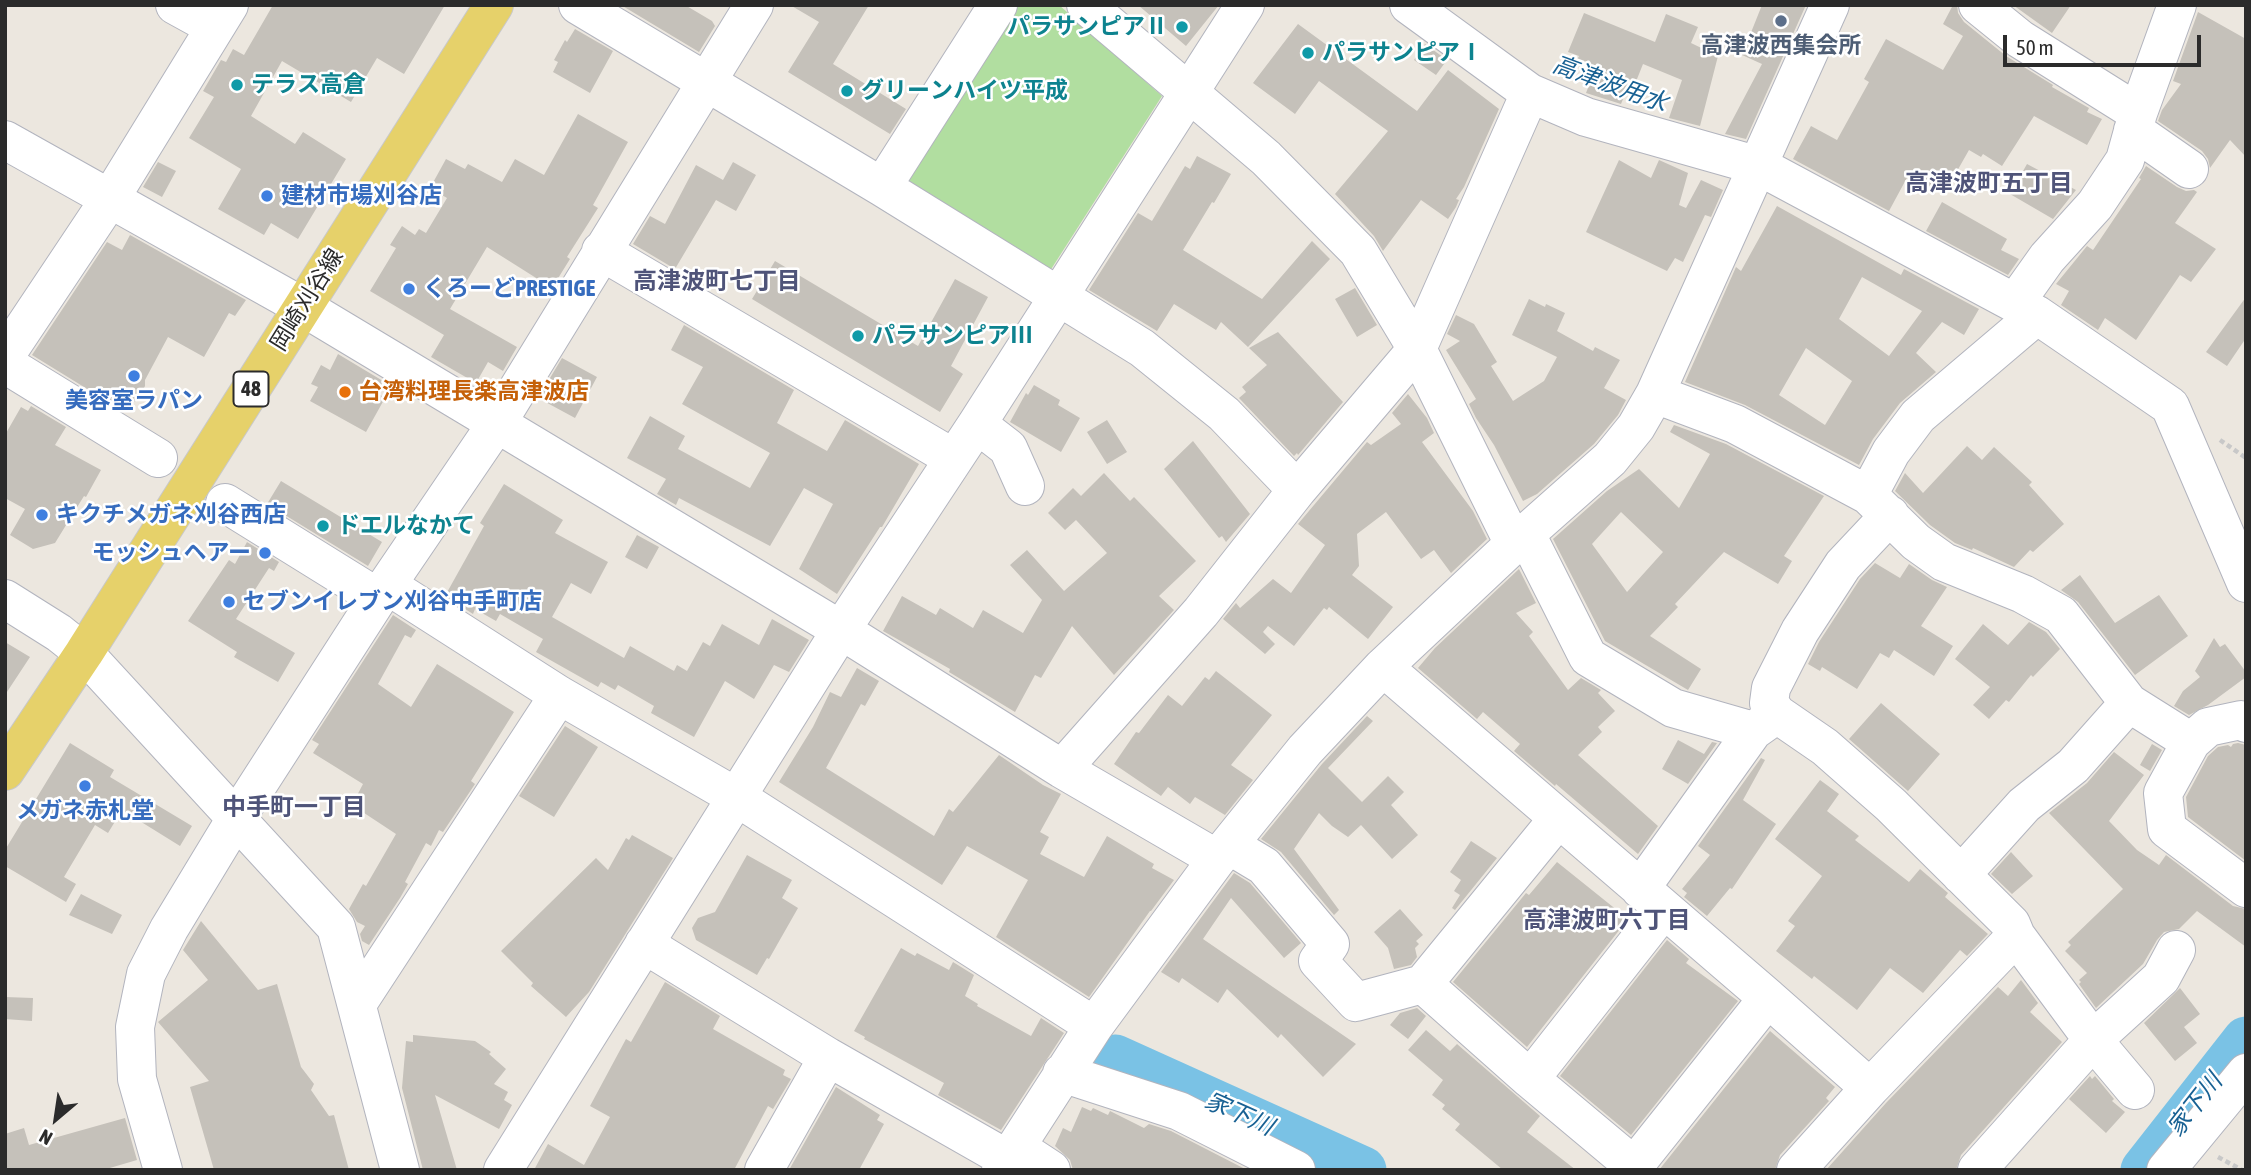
<!DOCTYPE html>
<meta charset="utf-8">
<style>
body{margin:0}
#map{position:relative;width:2251px;height:1175px;overflow:hidden;background:#ece7df;font-family:"Asap Condensed",sans-serif}
canvas{display:block}
.frame{position:absolute;inset:0;border:7px solid #2b2b2b;pointer-events:none}
.north{position:absolute;left:21px;top:1084px;width:70px;height:70px;-webkit-text-stroke:5px #fff;paint-order:stroke;rotate:209deg;font-size:19px;font-weight:700;line-height:28px;text-align:center;color:#2b2b2b}
.north::after{content:'';display:block;margin:auto;width:24px;height:32px;background:#2b2b2b;clip-path:polygon(50% 0,100% 100%,50% 72%,0 100%)}
.scale{position:absolute;left:2003px;top:35px;width:198px;height:32px;box-sizing:border-box;border:4px solid #2b2b2b;border-top:0;padding-left:9px;font-size:21px;line-height:24px;white-space:nowrap;color:#2b2b2b;-webkit-text-stroke:5px #fff;paint-order:stroke}
</style>
<div id="map">
<canvas width="2251" height="1175"></canvas>
<div class="frame"></div>
<div class="north">N</div>
<div class="scale">50 m</div>
</div>
<script>
const ctx = document.querySelector('canvas').getContext('2d');
ctx.lineJoin = 'round';
function fill(path, color) { ctx.fillStyle = color; ctx.fill(path, 'evenodd'); }
const toPath = rows => new Path2D(rows.map(r => 'M' + r).join(''));
function strokePath(path, color, width, dash) { ctx.strokeStyle = color; ctx.lineWidth = width; ctx.lineCap = dash ? 'butt' : 'round'; ctx.setLineDash(dash || []); ctx.stroke(path); }
function label(font, color, halo, rows, align = 'center') {
  ctx.font = font + ' "Asap Condensed","Noto Sans JP",sans-serif'; ctx.lineWidth = 5; ctx.setLineDash([]); ctx.textBaseline = 'middle'; ctx.strokeStyle = halo; ctx.fillStyle = color; for (const [text, x, y, turn = 0] of rows) {
    ctx.save(); ctx.translate(x, y); ctx.rotate((+turn || 0) * Math.PI / 180); ctx.textAlign = isNaN(turn) ? turn : align; if (halo) ctx.strokeText(text, 0, 0); ctx.fillText(text, 0, 0); ctx.restore();
  }
}
fill(toPath([
 [1014,5,1059,5,1162,96,1048,274,901,184]
]), '#b1dea0');
strokePath(toPath([
 [1115,1058,1363,1170],
 [2144,1170,2246,1040]
]), '#7ac2e5', 47);
fill(toPath([
 [273,5,445,5,404,74,377,58,351,102,282,61,251,116,295,144,303,132,346,159,298,239,271,223,264,235,218,209,241,169,189,138,214,97,203,91,221,60,226,62,233,49,244,55],
 [621,5,685,5,712,21,715,26,699,52],
 [790,5,869,5,833,64,906,109,890,134,788,72,819,22],
 [1138,5,1219,5,1186,46],
 [1762,5,1806,5,1746,139,1725,134,1762,64,1742,55],
 [1953,5,1957,5,1958,13,1964,22,2006,56,2053,85,2052,87,2089,108,2087,112,2102,119,2087,145,2034,116,2002,166,1983,154,1981,157,1969,150,1944,194,1909,174,1889,211,1793,159,1811,126,1837,140,1869,82,1864,79,1886,39,1943,70,1963,36,1943,24],
 [2013,5,2071,5,2052,33],
 [2198,12,2246,39,2246,157,2230,140,2210,168,2208,159,2202,151,2158,121,2162,110,2181,84,2173,81],
 [1584,13,1655,42,1666,14,1698,27,1691,43,1718,56,1700,126,1669,118,1682,80,1643,64,1635,84,1630,82,1621,104,1586,93,1596,68,1577,60,1579,56,1568,52],
 [1298,24,1417,111,1448,70,1499,109,1464,187,1456,199,1459,200,1456,207,1448,219,1421,200,1383,251,1374,236,1335,194,1388,131,1319,81,1295,114,1253,83],
 [575,29,613,51,590,93,553,72,558,62,554,60,565,40,567,42],
 [1425,44,1447,60,1436,75,1414,60],
 [578,114,628,142,593,205,598,208,567,257,570,259,552,288,487,247,450,309,517,347,503,371,488,362,476,383,431,357,444,335,370,291,396,248,390,245,402,226,415,235,419,229,426,233,447,198,430,188,446,159,465,169,468,164,502,182,515,159,544,175],
 [1197,156,1231,174,1214,203,1212,202,1183,250,1262,299,1312,241,1330,259,1248,347,1221,322,1216,330,1174,304,1157,331,1089,290,1138,213,1152,221,1185,166,1190,169],
 [1619,160,1651,178,1659,160,1688,173,1679,205,1686,208,1701,180,1723,190,1711,217,1705,215,1683,262,1675,258,1667,271,1586,232],
 [158,162,176,171,162,197,143,187],
 [733,162,756,175,736,211,716,200,675,269,633,244,650,216,665,224,696,165,723,180],
 [2027,164,2076,190,2053,219,2010,194],
 [2146,166,2177,187,2186,191,2194,190,2197,192,2175,223,2216,249,2191,282,2180,275,2136,340,2105,318,2098,330,2061,305,2069,291,2056,284,2087,246,2093,250,2141,179,2139,178],
 [1942,202,2007,239,2001,250,2019,259,2008,275,1926,231],
 [1777,206,1901,275,1904,269,1979,309,1964,335,1942,322,1916,353,1936,372,1900,403,1873,439,1859,465,1745,405,1685,382,1736,267,1741,271],
 [1862,277,1922,311,1889,356,1839,319],
 [1806,348,1852,381,1825,425,1779,395],
 [130,235,246,300,235,316,229,313,204,357,168,337,145,380,145,386,141,394,134,402,127,404,123,411,32,355,107,242,122,250],
 [775,261,918,346,955,279,988,297,951,366,963,374,940,412,752,299],
 [1355,288,1377,325,1357,337,1335,299],
 [2246,297,2246,338,2227,366,2206,352],
 [1529,299,1545,307,1546,304,1565,313,1557,331,1593,351,1595,347,1620,360,1604,388,1626,400,1618,415,1594,444,1537,494,1523,501,1494,445,1476,418,1469,404,1476,399,1446,350,1460,341,1447,334,1456,315,1474,324,1497,362,1491,366,1513,401,1544,381,1557,357,1512,335],
 [684,325,794,390,777,423,827,451,845,420,919,464,882,527,880,527,837,594,799,569,833,504,804,488,770,546,679,498,676,505,657,494,666,479,627,458,650,416,685,436,678,449,750,488,770,453,682,404,703,367,671,350],
 [1278,332,1343,402,1298,455,1297,453,1294,456,1239,398,1246,392,1242,387,1267,365,1249,348],
 [338,354,383,381,377,393,385,398,366,432,310,401,318,387,311,384,321,365,330,370],
 [562,358,597,377,575,418,538,398],
 [1034,385,1060,400,1058,405,1080,418,1061,452,1010,422,1026,393,1028,395],
 [1408,394,1427,418,1434,433,1422,442,1473,511,1487,539,1451,573,1434,550,1421,559,1386,512,1357,534,1359,566,1352,575,1393,607,1368,639,1329,607,1327,610,1324,608,1294,646,1268,626,1263,632,1275,644,1265,654,1223,619,1236,603,1240,608,1273,579,1291,593,1325,545,1298,524,1367,442,1371,445,1401,424,1392,413],
 [31,406,66,427,55,445,101,470,86,497,84,496,55,543,33,549,10,535,25,509,5,498,5,435,21,407,28,411],
 [1107,420,1127,452,1107,464,1087,432],
 [1674,425,1726,444,1824,496,1784,556,1792,561,1778,584,1724,552,1675,604,1678,607,1650,636,1701,669,1688,690,1605,641,1553,539,1607,491,1639,469,1679,508,1710,454,1670,432],
 [1621,512,1663,552,1627,592,1592,544],
 [1193,441,1250,514,1226,542,1222,536,1219,538,1164,469],
 [1967,446,1982,460,1994,447,2032,482,2029,485,2064,524,2033,552,2030,550,2014,567,1973,548,1972,550,1955,543,1930,525,1895,491,1905,473,1923,493],
 [1104,473,1130,501,1134,497,1196,561,1159,596,1174,610,1114,675,1072,626,1041,678,1035,675,1015,712,949,672,950,669,883,631,902,596,936,615,940,608,973,628,983,610,1023,633,1042,600,1010,565,1027,550,1064,591,1107,553,1076,520,1065,530,1048,513,1073,488,1081,496],
 [281,481,382,542,368,566,267,504],
 [504,484,563,520,555,533,608,562,591,594,571,583,552,617,624,658,630,646,674,671,677,665,687,671,703,642,710,646,722,624,759,645,772,619,809,640,789,672,774,665,754,699,725,681,694,737,651,713,654,706,618,685,615,690,601,682,598,687,536,652,543,639,500,614,496,621,475,609,473,614,445,596,484,526,480,523],
 [637,535,659,547,647,569,625,557],
 [247,542,279,562,274,571,269,568,236,619,295,653,278,682,234,657,237,652,188,621,229,560,235,564],
 [1875,563,1900,578,1909,564,1932,580,1947,587,1921,626,1953,646,1934,676,1894,650,1889,658,1880,653,1857,689,1822,667,1820,671,1808,664,1819,642,1860,579],
 [1519,569,1536,603,1516,613,1533,632,1529,636,1568,690,1581,678,1601,690,1598,693,1615,711,1598,727,1602,732,1578,755,1658,826,1638,854,1556,784,1555,786,1514,751,1520,744,1483,712,1477,719,1418,668,1435,648],
 [2080,575,2115,623,2159,595,2188,636,2135,675,2078,602,2061,590],
 [393,615,416,630,411,638,405,635,378,684,411,707,437,664,514,712,471,781,475,784,443,832,439,830,431,846,426,843,405,882,408,884,400,898,369,945,362,941,360,934,365,926,357,922,349,909,363,884,366,886,396,834,352,805,363,784,313,753,319,744,312,740],
 [2029,622,2046,632,2060,649,2033,677,2031,675,2009,702,2006,700,1989,719,1973,705,1990,687,1955,659,1983,624,2008,645],
 [2214,638,2220,647,2225,644,2246,672,2246,677,2208,705,2189,715,2174,706,2183,691,2200,677,2195,671],
 [5,642,30,657,5,695],
 [857,668,879,681,865,706,861,704,826,768,934,836,949,809,953,812,999,755,1043,785,1061,794,1040,832,1049,837,1040,854,1084,877,1107,836,1154,864,1152,868,1174,880,1151,911,1150,911,1089,997,996,937,1028,880,967,846,942,885,779,782,813,727,830,692,841,697],
 [1216,671,1272,715,1231,765,1253,780,1225,815,1195,797,1190,804,1168,787,1161,796,1114,764,1136,732,1139,733,1168,695,1182,706,1205,677,1209,680],
 [1881,703,1940,754,1908,791,1849,739],
 [1367,716,1373,721,1328,768,1362,802,1388,776,1404,792,1391,805,1418,835,1392,859,1361,825,1348,837,1332,826,1319,813,1294,849,1339,910,1334,915,1281,852,1261,839,1322,764],
 [565,726,598,747,554,817,519,796],
 [1678,740,1704,754,1712,742,1717,743,1688,784,1662,769],
 [70,743,114,770,110,777,192,826,180,846,122,810,108,833,95,825,64,877,76,884,66,902,5,866,5,850],
 [2238,743,2246,745,2246,861,2188,817,2186,797,2208,756,2218,747,2228,745,2231,747,2233,744],
 [2152,744,2162,750,2150,771,2140,765],
 [2114,752,2144,775,2109,821,2137,850,2159,865,2166,855,2233,906,2246,909,2246,947,2197,911,2179,929,2164,932,2157,940,2143,964,2096,1008,2079,984,2081,982,2079,980,2087,973,2065,951,2071,945,2068,942,2123,889,2049,813,2087,783],
 [1761,758,1765,760,1743,800,1776,824,1732,889,1730,888,1707,916,1684,897,1687,893,1682,889,1710,855,1698,846],
 [1820,780,1839,794,1827,811,1859,836,1855,840,1909,882,1920,869,1948,893,1945,897,1988,934,1967,956,1960,950,1923,993,1890,968,1857,1010,1814,976,1812,979,1776,951,1795,926,1788,921,1822,876,1775,839],
 [632,835,673,858,589,992,566,1017,531,986,533,983,501,951,596,858,608,870,626,838,629,840],
 [1471,841,1497,858,1455,910,1452,908,1460,895,1454,891,1461,880,1450,872],
 [2011,852,2033,876,2012,894,1991,874],
 [747,855,792,880,782,898,798,908,769,959,767,958,757,975,696,940,692,928,698,918,715,912],
 [1557,862,1628,919,1527,1047,1453,982,1526,893,1529,895],
 [1234,873,1250,883,1301,943,1284,958,1231,898,1203,939,1356,1044,1323,1077,1281,1034,1278,1038,1227,989,1218,1003,1182,978,1179,983,1161,972],
 [81,894,122,915,112,934,69,915],
 [1400,909,1423,935,1416,941,1419,944,1415,948,1417,957,1411,965,1394,969,1388,948,1374,932],
 [201,921,258,990,277,984,301,1067,314,1084,311,1090,329,1116,334,1115,349,1170,214,1170,190,1087,209,1081,158,1022,208,980,183,950],
 [1667,940,1689,959,1686,963,1738,1001,1631,1135,1560,1076],
 [901,948,915,956,917,953,949,970,953,962,974,975,965,996,978,1004,977,1006,1031,1036,1041,1018,1064,1033,1001,1130,938,1095,944,1083,864,1039,865,1037,854,1031],
 [2021,980,2038,1003,2030,1012,2062,1042,1961,1155,1956,1170,1826,1170,1886,1103,1998,987,2008,996],
 [665,982,720,1016,713,1029,785,1070,783,1075,791,1079,773,1109,768,1106,734,1170,534,1170,548,1144,584,1165,610,1117,590,1106,626,1039,631,1042],
 [2180,988,2200,1014,2184,1027,2197,1043,2175,1061,2144,1023],
 [5,997,33,998,32,1021,5,1019],
 [1417,1008,1426,1016,1408,1039,1390,1025,1400,1013],
 [1426,1030,1450,1051,1457,1044,1540,1116,1527,1132,1576,1170,1503,1170,1455,1130,1460,1124,1442,1109,1445,1105,1432,1095,1443,1080,1408,1050],
 [1770,1031,1835,1087,1826,1098,1829,1101,1780,1155,1775,1170,1659,1170],
 [413,1035,475,1041,491,1052,489,1054,506,1069,494,1084,508,1092,504,1100,512,1105,499,1129,435,1095,457,1170,423,1170,402,1088,406,1041,413,1042],
 [2090,1076,2092,1079,2095,1076,2114,1099,2112,1101,2125,1112,2106,1133,2069,1099],
 [836,1087,880,1115,877,1120,884,1124,859,1170,789,1170],
 [1082,1107,1091,1111,1093,1108,1108,1115,1110,1111,1144,1128,1149,1124,1171,1131,1247,1170,1073,1170,1070,1160,1055,1146,1063,1128,1071,1132],
 [125,1118,137,1160,103,1170,5,1170,5,1134,24,1128,29,1145]
]), '#c5c1ba');
const minor = toPath([
 [175,5,215,27],
 [578,5,882,187,1142,348,1224,414,1297,490],
 [1086,5,1266,158,1358,251,1417,349,1514,544,1610,459,1636,427,1655,394,1830,5],
 [1978,5,2020,39,2138,113],
 [1530,93,1586,117,1759,166,2037,315,2170,406,2246,583],
 [2133,130,2189,169],
 [5,140,303,307,841,630,1062,769,1217,859],
 [882,187,998,5],
 [601,251,953,458],
 [2015,303,2047,258,2095,205,2125,160,2138,113,2177,5],
 [5,356,111,197,229,5],
 [5,364,158,458],
 [1655,394,1735,424,1868,495,1916,542,1944,562,2023,594,2061,615,2129,703,2191,742],
 [977,424,1008,448,1025,486],
 [1868,495,1891,452,1918,416,2037,315],
 [225,503,378,598],
 [1526,534,1588,657,1673,708,1753,731],
 [387,585,559,695,738,798,1094,1026],
 [5,599,59,633,84,653,336,927,400,1170],
 [1383,667,1768,998,1634,1166],
 [1777,714,1825,747,1891,805,2011,924,2016,936],
 [2246,723,2241,720,2208,727,2191,742,2163,793,2167,829,2246,888],
 [1062,769,1201,612,1297,490,1417,349,1530,93,1409,5],
 [1558,819,1423,984,1530,1079,1663,910],
 [1229,845,1264,866,1330,944,1318,961,1356,1002,1423,984],
 [1961,875,2024,805,2073,766,2129,703],
 [1640,889,1753,731,1777,714,1769,703,1771,688,1800,631,1843,565,1890,515],
 [644,944,828,1057,1007,1159],
 [1768,998,1870,1088],
 [357,1004,559,695],
 [1062,1073,1179,1111,1296,1170],
 [1530,1079,1634,1166,1631,1170],
 [2135,1090,2093,1040,2161,978,2176,950],
 [1016,1147,1051,1170],
 [163,1170,137,1079,135,1027,146,974,169,929,235,820,378,598,497,423,754,5],
 [503,1170,841,630,977,424,1245,5],
 [764,1170,828,1057],
 [1001,1170,1094,1026,1217,859,1305,750,1383,667,1514,544],
 [1796,1170,1870,1088,2016,936,2093,1040,1977,1170],
 [2166,1170,2246,1073]
]);
const major = toPath([
 [5,771,84,653,494,5]
]);
strokePath(minor, '#b2b4be', 40);
strokePath(major, '#c8c8c8', 40);
strokePath(toPath([
 [2220,440,2246,458],
 [2218,1157,2242,1170]
]), '#c8c8c8', 4.5, [5, 3.5]);
strokePath(minor, '#fff', 38);
strokePath(major, '#e6d16a', 38);
for (const [x, y, r, color] of [
 [1781,21,7,"#5c6f8a"],
 [1182,27,7,"#0f9aa8"],
 [1308,53,7,"#0f9aa8"],
 [237,85,7,"#0f9aa8"],
 [847,91,7,"#0f9aa8"],
 [267,196,7,"#3f7fe0"],
 [409,289,7,"#3f7fe0"],
 [858,336,7,"#0f9aa8"],
 [134,376,7,"#3f7fe0"],
 [345,392,7,"#e8710a"],
 [42,515,7,"#3f7fe0"],
 [323,526,7,"#0f9aa8"],
 [265,553,7,"#3f7fe0"],
 [229,602,7,"#3f7fe0"],
 [85,786,7,"#3f7fe0"]
]) { const dot = new Path2D(); dot.arc(x, y, r, 0, 2 * Math.PI); ctx.fillStyle = color; ctx.fill(dot); strokePath(dot, '#fff', 2.5); }
for (const [x, y, w] of [
 [251,389,35]
]) { const box = new Path2D(); box.roundRect(x - w / 2, y - 17.5, w, 35, 5); ctx.fillStyle = '#fff'; ctx.fill(box); strokePath(box, '#2b2b2b', 2); }
label('bold 21px', '#2b2b2b', null, [
 ["48",251,389]
]);
label('bold 23px', '#0d838f', '#fff', [
 ["パラサンピアⅡ",1168,27,"right"],
 ["パラサンピアⅠ",1322,53],
 ["テラス高倉",251,85],
 ["グリーンハイツ平成",861,91],
 ["パラサンピアⅢ",872,336],
 ["ドエルなかて",337,526]
], 'left');
label('bold 23px', '#4e5e75', '#fff', [
 ["高津波西集会所",1781,46]
]);
label('bold 23px', '#366cbe', '#fff', [
 ["建材市場刈谷店",281,196],
 ["くろーどPRESTIGE",423,289],
 ["美容室ラパン",134,401,"center"],
 ["キクチメガネ刈谷西店",56,515],
 ["モッシュヘアー",251,553,"right"],
 ["セブンイレブン刈谷中手町店",243,602],
 ["メガネ赤札堂",85,811,"center"]
], 'left');
label('23px', '#2b2b2b', '#fff', [
 ["岡崎刈谷線",307,300,-58]
]);
label('bold 23px', '#c56008', '#fff', [
 ["台湾料理長楽高津波店",359,392]
], 'left');
label('italic 24px', '#186193', '#fff', [
 ["高津波用水",1610,84,20],
 ["家下川",2195,1105,-52],
 ["家下川",1239,1114,24]
]);
label('bold 24px', '#4f5479', '#fff', [
 ["高津波町五丁目",1989,183],
 ["高津波町七丁目",717,281],
 ["中手町一丁目",294,807],
 ["高津波町六丁目",1607,920]
]);
</script>
